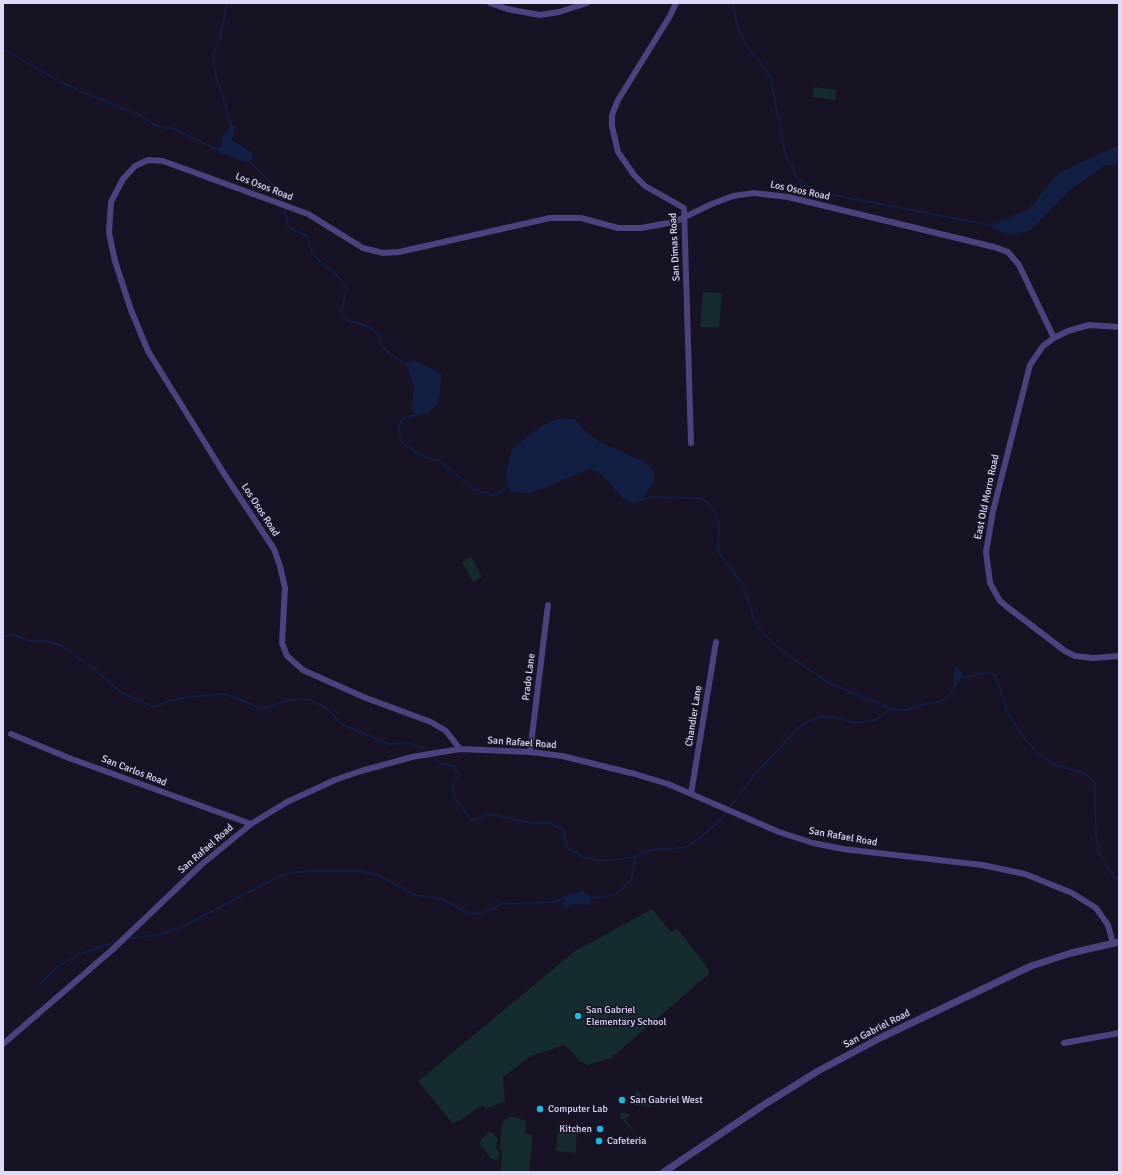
<!DOCTYPE html>
<style>
body{margin:0}
#map{position:relative;width:1122px;height:1175px;overflow:hidden;background:#171224;font-family:Signika,sans-serif}
canvas{display:block}
.frame{position:absolute;inset:0;border:4px solid #e1d9fa;pointer-events:none}
</style>
<div id="map">
<canvas width="1122" height="1175"></canvas>
<div class="frame"></div>
</div>
<script>
const ctx = document.querySelector('canvas').getContext('2d');
ctx.lineJoin = 'round';
function fill(path, color) { ctx.fillStyle = color; ctx.fill(path, 'evenodd'); }
const toPath = rows => new Path2D(rows.map(r => 'M' + r).join(''));
function strokePath(path, color, width, dash) { ctx.strokeStyle = color; ctx.lineWidth = width; ctx.lineCap = dash ? 'butt' : 'round'; ctx.setLineDash(dash || []); ctx.stroke(path); }
function label(font, color, halo, rows, align = 'center') {
  ctx.font = font + ' Signika,sans-serif'; ctx.lineWidth = 3; ctx.setLineDash([]); ctx.textBaseline = 'middle'; ctx.strokeStyle = halo; ctx.fillStyle = color; for (const [text, x, y, turn = 0] of rows) {
    ctx.save(); ctx.translate(x, y); ctx.rotate((+turn || 0) * Math.PI / 180); ctx.textAlign = isNaN(turn) ? turn : align; if (halo) ctx.strokeText(text, 0, 0); ctx.fillText(text, 0, 0); ctx.restore();
  }
}
fill(toPath([
 [814,87,836,90,835,100,812,97],
 [703,292,722,293,719,328,700,327],
 [471,557,482,577,473,582,462,562],
 [652,909,671,932,677,928,709,970,709,974,611,1058,587,1065,581,1062,565,1045,531,1056,503,1077,505,1101,486,1109,483,1105,453,1124,418,1081,575,951],
 [636,1089,651,1107,634,1105],
 [621,1113,630,1114,625,1119,636,1135,620,1117],
 [509,1117,515,1117,526,1121,525,1133,533,1135,529,1172,501,1172,502,1151,500,1148,502,1123],
 [558,1125,578,1127,579,1131,576,1139,576,1153,556,1151],
 [489,1132,493,1133,498,1139,496,1148,500,1152,499,1157,496,1160,491,1159,480,1145,481,1139]
]), '#152b2d');
fill(toPath([
 [231,125,236,126,232,140,254,154,250,162,243,162,226,154,220,155,216,149,221,146,222,138],
 [1119,145,1119,166,1106,165,1070,190,1030,231,1013,235,1000,232,989,225,1029,209,1058,173],
 [412,361,417,361,436,370,442,375,438,404,429,412,417,415,411,411,414,386,406,364],
 [561,418,575,419,587,433,600,442,645,462,654,470,654,481,642,500,632,504,623,499,608,481,597,472,589,469,540,490,528,493,511,492,507,484,506,472,512,449,542,425],
 [955,665,964,674,953,690,954,675],
 [582,891,587,893,591,898,589,905,576,904,566,908,563,906,562,903,569,894]
]), '#121e42');
strokePath(toPath([
 [227,3,220,38,213,56,216,76,231,125],
 [733,3,737,26,744,41,770,76,785,153,798,179,812,189,829,194,989,225],
 [3,49,61,82,96,98,138,114,156,126,174,129,216,149],
 [250,162,272,184,283,202,288,226,297,232,306,235,313,255,342,280,347,288,342,308,342,315,348,321,359,323,372,329,379,336,381,345,391,355,406,364],
 [417,415,403,418,399,425,400,439,404,445,428,458,439,461,474,489,492,495,503,491,507,484],
 [642,500,650,497,700,498,709,503,714,510,719,523,718,551,745,588,753,617,762,632,779,649,829,683,892,709,908,710,921,705,942,701,953,690],
 [3,637,13,634,28,641,46,641,60,645,89,665,122,693,154,707,169,701,187,697,226,694,263,709,289,700,307,699,325,707,343,725,389,744,408,743,423,748,428,752],
 [964,677,989,672,996,676,1008,713,1024,738,1039,754,1055,765,1086,774,1095,783,1096,834,1099,853,1113,876,1119,879],
 [431,755,441,763,455,767,459,775,452,787,455,798,472,821,486,815,495,815,532,823,550,823,563,830,567,848,584,857,604,861,636,857,643,852,657,849,670,849,686,847,700,838,719,821,757,772,801,725,821,716,838,718,856,723,875,720,892,709],
 [591,898,606,897,619,892,631,880,636,857],
 [126,939,156,935,180,928,270,881,290,873,309,871,359,871,378,875,415,895,442,899,468,913,478,914,503,904,551,902,565,898],
 [36,988,57,967,78,955,118,941]
]), '#121e42', 2);
strokePath(toPath([
 [490,3,507,9,540,15,559,12,587,3],
 [676,3,670,16,618,100,612,115,612,126,618,152,634,175,645,186,684,208,691,443],
 [1119,327,1089,325,1068,331,1054,338,1043,346,1030,365,993,511,986,552,990,583,1000,601,1006,606,1065,651,1075,656,1093,658,1119,656],
 [11,734,69,758,251,824],
 [460,749,446,731,431,722,366,698,332,683,303,670,287,656,282,643,285,588,280,566,274,549,223,472,148,351,131,310,115,261,109,233,111,202,123,179,135,166,148,160,163,161,308,214,363,248,383,253,399,252,550,218,581,218,618,228,641,228,674,222,712,204,733,196,754,193,788,197,994,247,1008,252,1019,265,1054,338],
 [530,752,548,605],
 [691,794,716,642],
 [1064,1043,1119,1033],
 [3,1044,112,950,201,865,251,824,287,802,335,780,361,771,412,757,460,749,530,752,562,756,635,774,668,784,779,832,813,843,843,849,982,865,1025,874,1072,893,1096,908,1108,925,1113,943]
]), '#4c427d', 6);
strokePath(toPath([
 [664,1172,762,1106,818,1071,882,1037,1031,966,1071,953,1119,942]
]), '#4c427d', 7);
for (const [x, y, r, color] of [
 [578,1016,4,"#1cb8e4"],
 [622,1100,4,"#1cb8e4"],
 [540,1109,4,"#1cb8e4"],
 [600,1129,4,"#1cb8e4"],
 [599,1141,4,"#1cb8e4"]
]) { const dot = new Path2D(); dot.arc(x, y, r, 0, 2 * Math.PI); ctx.fillStyle = color; ctx.fill(dot); strokePath(dot, '#171224', 1.5); }
label('10px', '#e1d9fa', '#171224', [
 ["Los Osos Road",264,187,21],
 ["Los Osos Road",800,191,12],
 ["San Dimas Road",675,247,-93],
 ["East Old Morro Road",987,497,-78],
 ["Los Osos Road",260,510,57],
 ["Prado Lane",529,677,-83],
 ["Chandler Lane",694,716,-81],
 ["San Rafael Road",522,743,4],
 ["San Carlos Road",134,771,21],
 ["San Rafael Road",843,837,10],
 ["San Rafael Road",206,849,-41],
 ["San Gabriel Road",877,1029,-27]
]);
label('10px', '#e1d9fa', '#171224', [
 ["San Gabriel",586,1010],
 ["Elementary School",586,1022],
 ["San Gabriel West",630,1100],
 ["Computer Lab",548,1109],
 ["Kitchen",592,1129,"right"],
 ["Cafeteria",607,1141]
], 'left');
</script>
